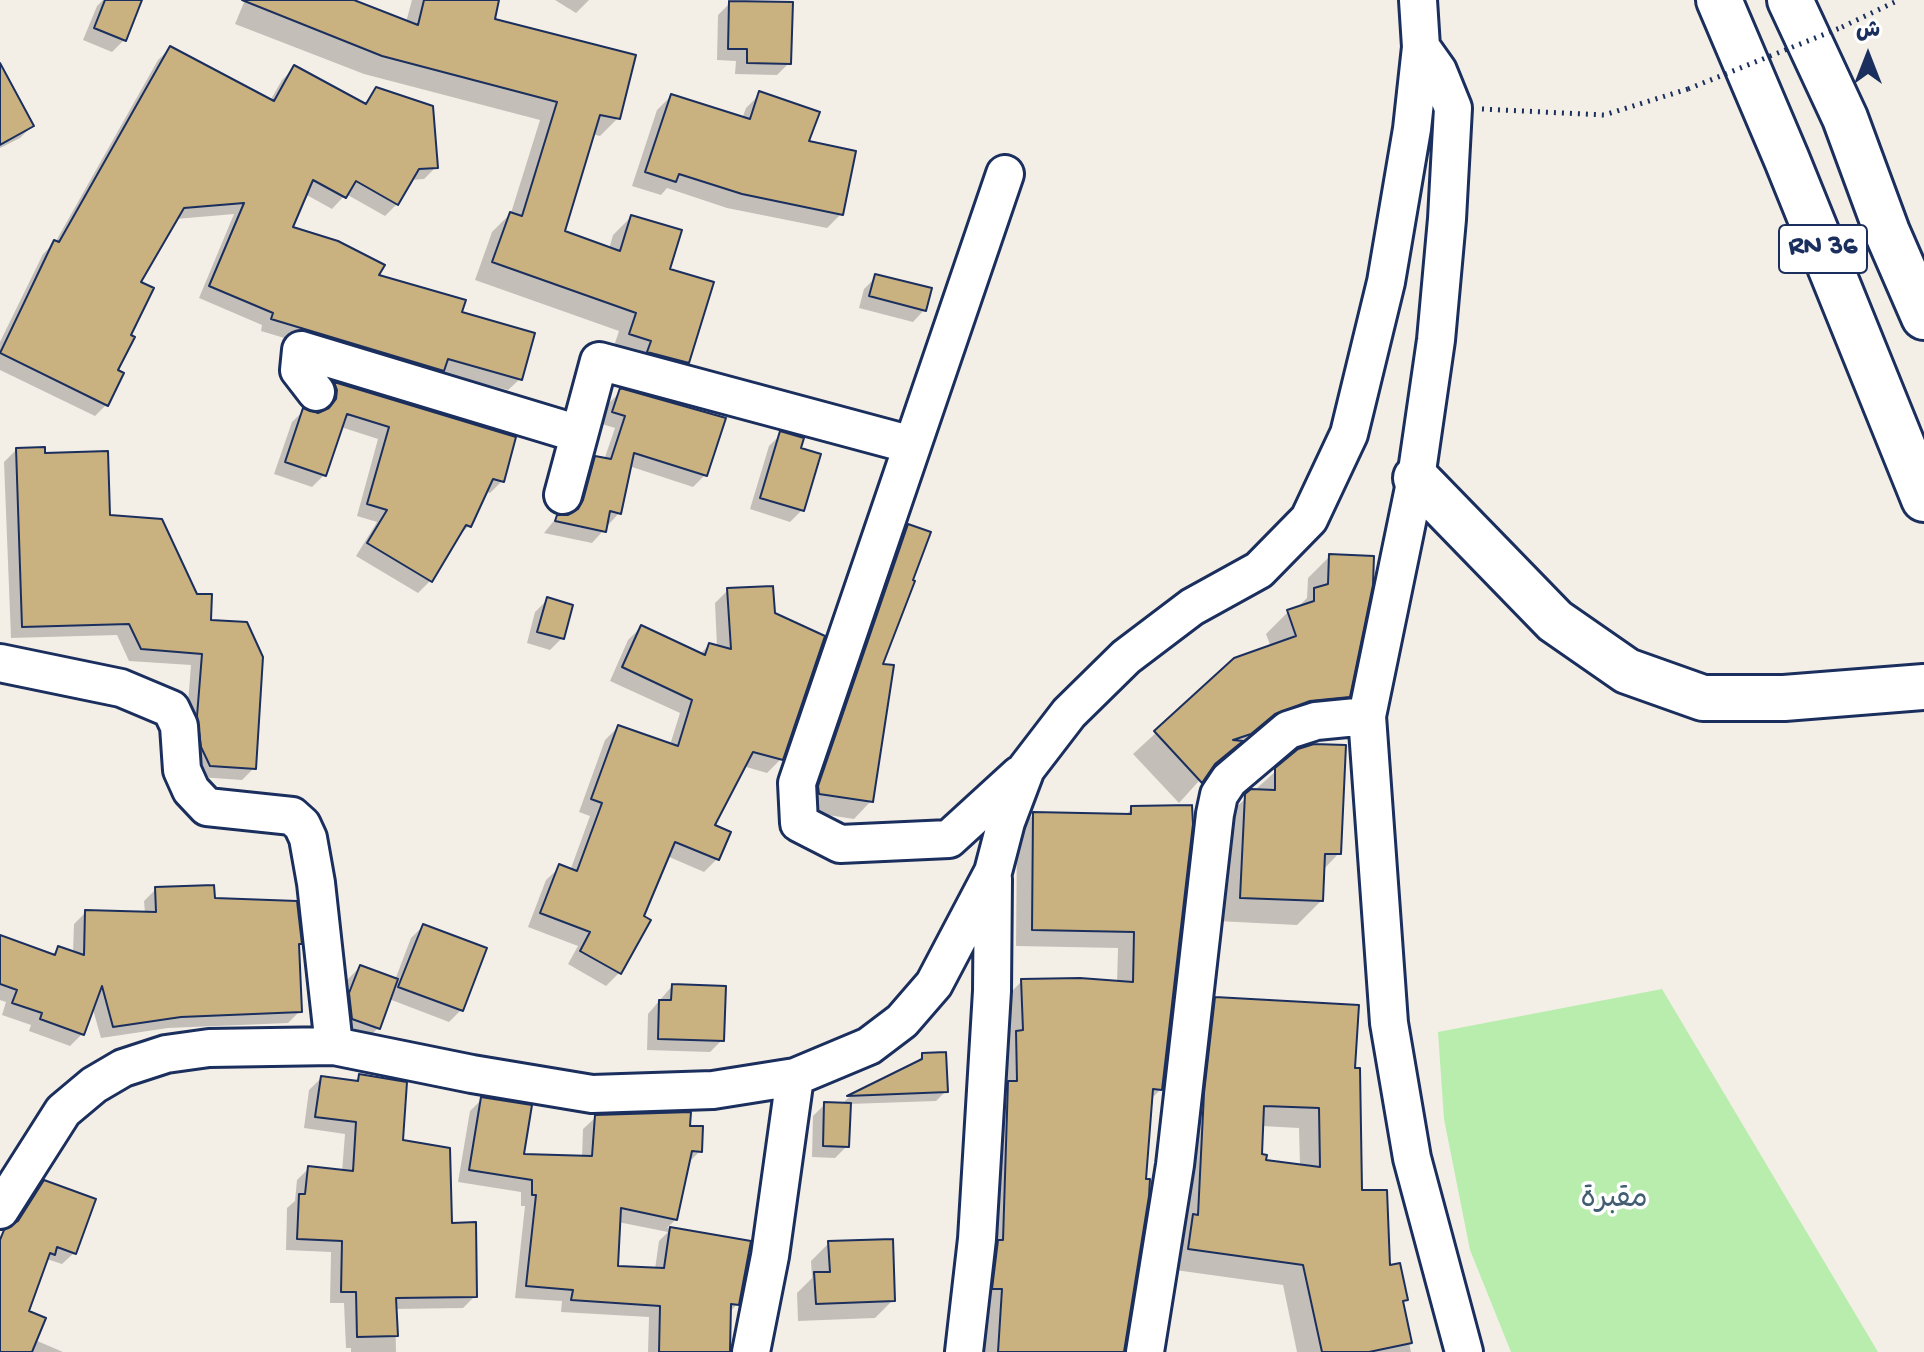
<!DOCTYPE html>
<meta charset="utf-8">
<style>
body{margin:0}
#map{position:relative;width:1924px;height:1352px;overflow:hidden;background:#f4efe6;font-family:"Gochi Hand","Playpen Sans Arabic",sans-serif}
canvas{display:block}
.north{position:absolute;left:1828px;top:16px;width:80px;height:80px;-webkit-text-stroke:6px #fff;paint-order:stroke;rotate:0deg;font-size:22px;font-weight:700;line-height:32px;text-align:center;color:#1b2f5e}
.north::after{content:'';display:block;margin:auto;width:28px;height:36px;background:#1b2f5e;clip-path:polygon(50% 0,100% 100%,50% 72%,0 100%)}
</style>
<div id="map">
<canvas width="1924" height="1352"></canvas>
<div class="north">ش</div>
</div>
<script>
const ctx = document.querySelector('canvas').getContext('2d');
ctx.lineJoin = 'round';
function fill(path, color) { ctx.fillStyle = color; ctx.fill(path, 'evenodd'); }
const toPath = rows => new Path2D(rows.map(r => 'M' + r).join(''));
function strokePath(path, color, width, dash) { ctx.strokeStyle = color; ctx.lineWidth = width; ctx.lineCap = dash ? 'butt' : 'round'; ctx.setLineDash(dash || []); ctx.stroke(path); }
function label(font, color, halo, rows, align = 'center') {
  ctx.font = font + ' "Gochi Hand","Playpen Sans Arabic",sans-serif'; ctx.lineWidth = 7; ctx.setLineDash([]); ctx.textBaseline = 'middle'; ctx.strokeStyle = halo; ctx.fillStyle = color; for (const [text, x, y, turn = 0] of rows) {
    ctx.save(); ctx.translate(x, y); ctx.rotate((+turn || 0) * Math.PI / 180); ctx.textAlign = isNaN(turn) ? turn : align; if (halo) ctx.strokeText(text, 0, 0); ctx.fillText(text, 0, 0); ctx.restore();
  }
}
fill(toPath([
 [1662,989,1878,1352,1511,1352,1470,1250,1444,1119,1438,1032]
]), '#b8edae');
fill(toPath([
 [103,0,124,0,124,40,112,52,83,40,97,6],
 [245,0,349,0,406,22,412,0,497,0,492,21,618,118,600,136,592,134,563,233,609,249,613,235,631,217,668,270,687,362,669,380,612,352,619,331,475,280,492,232,511,213,540,120,364,74,235,24],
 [555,0,589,0,576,13],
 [730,3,789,63,777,75,735,74,736,61,717,60,718,15],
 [170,48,270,101,282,80,294,68,363,105,377,89,436,167,424,179,410,180,397,204,385,216,346,194,332,209,305,194,290,228,376,276,459,313,520,379,508,390,441,372,431,382,261,331,262,325,199,298,234,214,176,219,139,283,128,336,107,404,95,416,0,370,0,342,43,254,56,241,158,60],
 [0,89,32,126,20,138,0,148],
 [760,94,807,143,841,214,827,228,727,208,667,188,661,195,632,186,657,110,671,96,742,119,746,108],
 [876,277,924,310,913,322,859,308,864,289],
 [334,384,514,438,502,481,490,493,485,491,469,526,456,538,430,581,418,593,356,556,377,522,357,516,378,439,341,427,324,475,312,487,274,474,292,422,304,410,318,415,325,412,326,403,323,396],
 [621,391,705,475,693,487,629,466,619,513,592,543,544,533,557,517,571,516,584,470,596,458,604,460,615,428,602,424,609,403],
 [781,434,799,450,802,510,790,522,750,509,769,446],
 [16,450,43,455,108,517,209,621,254,768,242,780,199,777,186,729,191,665,129,661,117,635,11,638,4,462],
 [908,526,880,665,871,801,854,819,802,811,891,543],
 [1330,556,1348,696,1326,718,1286,722,1251,735,1207,772,1179,803,1133,754,1235,660,1271,647,1266,634,1288,612,1296,609,1307,598,1308,578],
 [728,590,781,759,767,773,743,766,712,826,717,859,704,872,667,856,620,972,606,986,568,964,578,946,528,927,546,880,560,867,570,871,590,816,579,812,605,740,618,727,670,745,680,713,610,681,628,640,641,627,700,654,709,645,717,647,715,603],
 [547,600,562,638,550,650,527,643,535,612],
 [1277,770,1339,853,1323,870,1321,901,1297,925,1217,921,1222,820],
 [1132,808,1161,1089,1150,1100,1123,1352,983,1352,1005,998,1022,981,1117,983,1118,948,1016,946,1017,831,1034,814,1125,816],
 [156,889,213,900,297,946,300,1011,288,1023,168,1028,101,1038,92,1006,82,1034,70,1046,29,1031,31,1025,2,1015,6,1002,0,1000,0,937,51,956,59,948,73,953,74,924,86,912,145,913,144,901],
 [423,926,461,1010,449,1022,389,999,378,1028,366,1040,341,1030,338,1006,348,979,360,967,395,980,411,938],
 [672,986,722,1040,710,1052,647,1050,648,1014],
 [1216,999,1353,1070,1360,1193,1388,1267,1406,1300,1401,1304,1411,1352,1297,1352,1283,1285,1168,1269,1196,1019],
 [1261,1126,1299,1128,1300,1166,1264,1161,1260,1156],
 [923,1055,946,1091,936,1101,849,1104,847,1146,835,1158,812,1157,813,1116,825,1104,841,1105,848,1098,914,1065],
 [360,1076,450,1225,475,1296,463,1308,395,1309,396,1352,351,1352,351,1348,346,1348,344,1303,330,1303,331,1252,286,1250,287,1208,295,1201,297,1180,309,1168,342,1172,345,1134,304,1128,309,1090,321,1078,353,1083],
 [482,1099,522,1156,582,1158,583,1129,596,1117,688,1128,700,1151,688,1163,676,1219,667,1228,749,1243,737,1304,729,1313,728,1352,648,1352,649,1317,561,1312,562,1301,515,1298,525,1206,521,1206,521,1192,458,1182,470,1111],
 [618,1222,668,1232,659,1241,655,1269,616,1268],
 [45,1182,74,1253,62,1264,47,1259,27,1312,35,1340,63,1352,0,1352,0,1236,11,1228,33,1194],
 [829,1243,893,1300,875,1318,798,1321,797,1293,812,1278,811,1261]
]), '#0003');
const building = toPath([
 [105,0,142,0,126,41,94,28,105,0],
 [242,0,354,0,418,25,424,0,499,0,495,19,636,55,620,119,600,115,565,231,620,251,631,215,682,230,670,269,714,282,689,363,647,352,651,341,629,334,636,313,492,262,510,212,522,216,557,102,382,56,242,0],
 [729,1,793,2,791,64,747,63,747,49,728,49,729,1],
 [170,46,274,101,294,65,366,104,376,87,433,106,438,168,419,169,398,205,356,181,346,198,313,180,293,227,338,241,385,265,379,275,466,300,462,312,535,333,522,380,448,359,444,371,271,319,273,313,209,286,244,203,184,208,141,282,154,288,131,335,135,337,118,370,124,373,108,406,0,353,54,240,59,242,170,46],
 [0,63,34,126,0,145,0,63],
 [759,91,820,112,809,141,856,151,843,215,742,194,679,174,676,182,645,172,671,94,750,119,759,91],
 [875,274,932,288,926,311,869,296,875,274],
 [334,382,516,437,504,482,493,479,471,527,466,525,432,582,367,543,387,510,367,504,389,427,347,414,326,476,285,462,303,408,318,413,329,408,336,399,337,390,334,382],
 [620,388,726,418,707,476,634,453,621,514,610,511,606,532,555,521,557,515,568,515,578,509,583,500,595,456,611,459,625,416,612,412,620,388],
 [780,431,804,438,801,448,821,454,804,511,760,498,780,431],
 [45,447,45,453,108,451,110,515,162,519,197,594,212,594,211,620,247,622,263,657,256,769,210,766,201,747,197,716,202,654,141,649,129,624,22,627,16,448,45,447],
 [908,524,931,532,913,580,915,581,883,664,894,665,873,802,819,794,818,786,908,524],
 [1329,554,1374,556,1373,585,1350,697,1310,701,1275,714,1251,734,1233,740,1243,741,1215,764,1202,783,1154,731,1234,658,1296,636,1287,610,1314,601,1314,588,1328,584,1329,554],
 [773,586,775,613,825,636,783,760,753,752,715,825,731,832,719,860,675,842,644,916,651,920,621,974,580,951,590,932,540,913,559,864,577,871,602,803,591,799,618,725,678,746,692,700,622,667,641,625,705,655,709,643,731,649,727,588,773,586],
 [547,597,573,605,564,639,537,632,547,597],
 [1314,744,1346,745,1341,854,1325,854,1323,901,1240,898,1245,794,1251,789,1275,790,1275,768,1298,749,1314,744],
 [1192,805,1193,824,1162,1090,1153,1089,1146,1179,1150,1179,1149,1196,1124,1352,998,1352,1002,1289,992,1289,998,1240,1003,1240,1008,1081,1017,1081,1016,1031,1023,1030,1021,979,1080,978,1133,982,1134,932,1032,930,1033,812,1131,814,1131,806,1192,805],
 [214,885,215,898,297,901,302,944,299,944,302,1012,181,1017,113,1027,102,986,84,1035,40,1019,42,1013,12,1003,17,990,0,984,0,935,55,955,58,946,84,955,85,910,156,912,155,887,214,885],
 [423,924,487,948,463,1011,398,987,423,924],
 [360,965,398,979,380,1029,352,1019,349,993,360,965],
 [672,984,726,986,724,1041,658,1039,659,1000,671,1000,672,984],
 [1215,997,1359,1005,1355,1068,1360,1068,1362,1190,1387,1190,1390,1265,1400,1263,1408,1300,1403,1301,1412,1343,1369,1352,1322,1352,1303,1265,1188,1249,1193,1214,1198,1215,1204,1093,1215,997],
 [1264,1106,1319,1108,1320,1167,1266,1160,1267,1155,1262,1154,1264,1106],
 [946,1052,948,1092,847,1096,922,1059,922,1053,946,1052],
 [359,1074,407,1082,403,1140,450,1148,452,1223,476,1222,477,1297,396,1298,398,1336,357,1337,356,1292,341,1292,342,1241,297,1239,299,1194,305,1194,308,1166,353,1171,356,1122,315,1117,321,1076,358,1081,359,1074],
 [481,1097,532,1105,524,1154,592,1156,595,1115,691,1112,690,1126,703,1126,702,1152,692,1151,677,1220,621,1208,618,1266,664,1268,670,1227,751,1241,739,1305,731,1304,730,1352,659,1352,660,1306,571,1300,573,1290,526,1286,536,1195,532,1195,532,1180,469,1170,481,1097],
 [824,1102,851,1103,849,1147,823,1146,824,1102],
 [44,1180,96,1199,76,1254,57,1247,55,1255,50,1253,29,1311,46,1318,32,1352,0,1352,0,1240,4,1230,18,1221,44,1180],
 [893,1239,895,1301,816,1304,814,1272,830,1272,828,1241,893,1239]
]);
fill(building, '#c9b180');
strokePath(building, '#1b2f5e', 2);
const minor = toPath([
 [1418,0,1421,47,1438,71,1453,108,1447,219,1436,340,1416,478,1367,716,1389,1023,1412,1158,1464,1352],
 [1005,174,797,783,799,823,840,844,949,839,1019,775],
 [316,392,299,370,301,350,579,434],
 [563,495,599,361,912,445],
 [0,663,121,688,171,709,179,726,182,770,191,790,207,807,292,816,302,825,308,838,316,883,334,1046],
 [0,1210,63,1111,94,1085,123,1068,166,1054,209,1048,334,1046,472,1074,592,1094,713,1090,795,1077,869,1046,902,1021,934,984,993,872,1006,822,1026,769,1069,713,1126,657,1192,607,1259,570,1309,519,1349,434,1386,282,1412,129,1421,47],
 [751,1352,770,1256,795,1077],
 [964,1352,977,1239,992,991,993,879],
 [1145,1352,1175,1165,1215,814,1219,795,1229,780,1288,730,1316,721,1367,716]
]);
const highway = toPath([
 [1719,0,1787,160,1924,499],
 [1790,0,1845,118,1887,232,1924,317],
 [1416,478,1555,621,1627,671,1703,698,1784,698,1924,687]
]);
strokePath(minor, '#1b2f5e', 42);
strokePath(highway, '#1b2f5e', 50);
strokePath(toPath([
 [1842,27,1899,0],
 [1482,109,1604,115,1688,89]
]), '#1b2f5e', 5, [2, 6]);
strokePath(minor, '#fff', 36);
strokePath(highway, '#fff', 44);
strokePath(toPath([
 [1688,89,1840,28]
]), '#1b2f5e', 5, [2, 6]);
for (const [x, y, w] of [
 [1823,249,88]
]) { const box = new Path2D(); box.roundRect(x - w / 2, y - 24, w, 48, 6); ctx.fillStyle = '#fff'; ctx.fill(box); strokePath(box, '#1b2f5e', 2); }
label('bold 28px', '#1b2f5e', null, [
 ["RN 36",1823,249]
]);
label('30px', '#425e72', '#fff', [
 ["مقبرة",1614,1201]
]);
</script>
